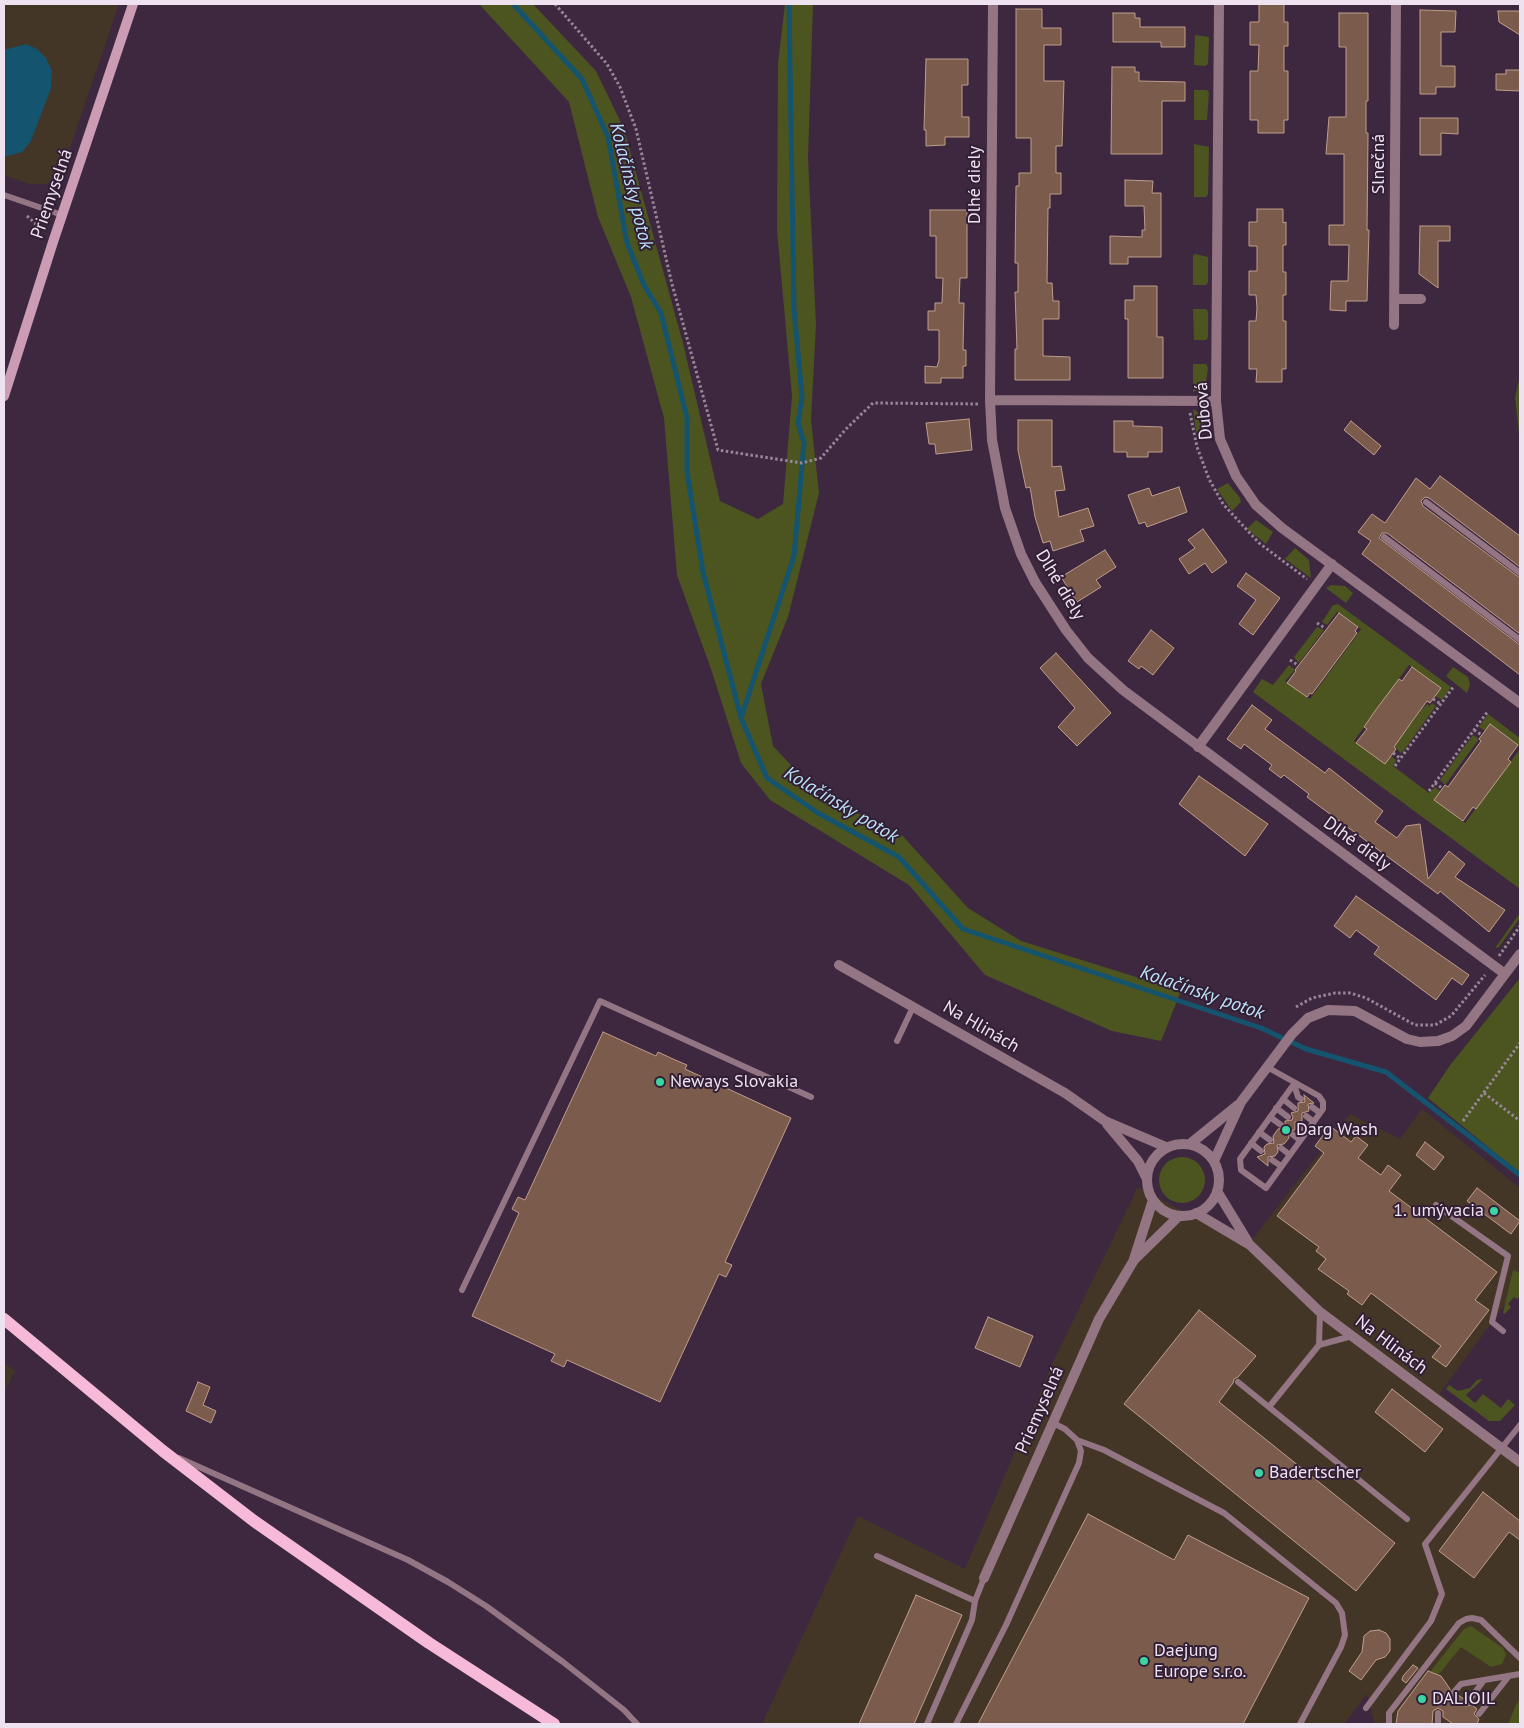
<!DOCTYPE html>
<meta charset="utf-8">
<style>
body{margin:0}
#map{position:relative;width:1524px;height:1728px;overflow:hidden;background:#3d283f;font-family:"PT Sans",sans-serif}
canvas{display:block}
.frame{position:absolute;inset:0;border:5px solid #efe2f0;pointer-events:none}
</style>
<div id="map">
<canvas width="1524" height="1728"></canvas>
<div class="frame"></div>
</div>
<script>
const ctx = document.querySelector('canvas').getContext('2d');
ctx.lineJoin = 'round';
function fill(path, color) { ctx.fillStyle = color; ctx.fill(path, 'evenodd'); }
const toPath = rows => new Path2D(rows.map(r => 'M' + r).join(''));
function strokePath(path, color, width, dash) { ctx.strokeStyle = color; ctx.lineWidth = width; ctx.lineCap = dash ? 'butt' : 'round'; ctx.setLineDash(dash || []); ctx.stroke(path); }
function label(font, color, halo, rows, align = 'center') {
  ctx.font = font + ' "PT Sans",sans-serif'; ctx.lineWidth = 4; ctx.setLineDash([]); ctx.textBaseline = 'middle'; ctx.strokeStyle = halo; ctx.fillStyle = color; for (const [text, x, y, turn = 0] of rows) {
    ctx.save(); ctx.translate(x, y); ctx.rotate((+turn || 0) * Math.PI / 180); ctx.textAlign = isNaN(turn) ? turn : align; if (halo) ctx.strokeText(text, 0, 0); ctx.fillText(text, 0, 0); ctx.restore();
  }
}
fill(toPath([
 [4,4,119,4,61,174,46,184,29,184,4,175],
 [1422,1109,1520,1188,1520,1284,1440,1393,1520,1464,1520,1724,1375,1724,1367,1694,1344,1724,762,1724,858,1516,965,1569,1055,1358,1138,1187,1247,1246,1350,1114,1400,1139],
 [4,1363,15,1371,4,1392]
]), '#433627');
fill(toPath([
 [479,4,533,4,596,71,624,129,683,343,720,501,758,519,783,504,792,396,777,230,778,63,785,4,813,4,808,158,816,324,811,420,819,493,788,617,761,684,773,746,819,795,901,834,968,908,1021,941,1181,991,1161,1041,1112,1031,985,975,909,885,770,800,741,763,711,669,677,575,664,418,631,297,598,217,569,102],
 [1195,35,1209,37,1208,64,1205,66,1194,65],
 [1194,90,1207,90,1209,93,1207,120,1194,120],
 [1194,144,1209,147,1208,194,1206,197,1194,197],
 [1195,254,1208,257,1208,282,1206,285,1193,285,1193,256],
 [1193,309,1206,309,1208,312,1208,337,1206,340,1194,340],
 [1193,364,1206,364,1208,368,1206,382,1199,390,1193,392],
 [1520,375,1520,442,1515,398],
 [1193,409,1207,418,1210,422,1209,430,1196,432],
 [1228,483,1240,498,1241,502,1232,511,1217,489],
 [1256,520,1273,532,1266,544,1247,529],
 [1295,548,1309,560,1311,578,1285,559],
 [1331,585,1345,586,1353,593,1346,603,1326,588],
 [1338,604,1451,687,1442,700,1435,696,1441,688,1409,665,1354,741,1385,764,1391,756,1396,760,1393,766,1429,793,1435,787,1440,791,1434,800,1465,823,1520,749,1520,889,1253,692,1262,679,1273,685,1289,665,1295,670,1285,681,1310,699,1361,629,1337,612,1327,625,1322,622,1333,605],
 [1317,627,1324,630,1299,663,1294,657],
 [1453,667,1468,677,1470,685,1467,693,1446,676],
 [1432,703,1436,706,1402,753,1400,752,1394,746,1420,711,1427,704,1430,706],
 [1488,714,1520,738,1520,747,1490,724,1485,731,1479,727],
 [1473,735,1479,739,1445,785,1440,780],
 [1520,913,1520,918,1499,947,1495,948],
 [1520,978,1520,1173,1428,1098,1451,1064],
 '1159 1180a23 23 0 1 1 46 0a23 23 0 1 1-46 0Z',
 [1513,1270,1520,1273,1520,1296,1517,1299,1514,1297,1508,1304,1511,1307,1505,1314,1503,1313],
 [1483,1379,1466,1395,1475,1403,1483,1394,1501,1408,1508,1399,1515,1405,1500,1421,1489,1421,1446,1389,1449,1385,1458,1391,1470,1388,1477,1380],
 [1471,1626,1503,1648,1506,1655,1502,1664,1491,1667,1461,1647,1439,1674,1430,1672,1464,1629],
 [1520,1699,1520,1724,1508,1724,1516,1705]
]), '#4c5420');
fill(toPath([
 [26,44,37,49,46,58,52,71,51,88,31,141,22,152,4,157,4,50]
]), '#14546f');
strokePath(toPath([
 [513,4,582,79,608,137,627,243,644,285,661,313,687,418,687,472,703,572,741,718,767,778,818,813,899,857,963,929,1261,1028,1306,1049,1386,1072,1520,1175],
 [741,718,794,556,804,443,798,423,802,397,794,309,789,4]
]), '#14546f', 5);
const building = toPath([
 [1259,4,1284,4,1284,22,1288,22,1288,46,1284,46,1284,71,1288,71,1288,120,1284,120,1284,133,1258,133,1258,120,1250,120,1250,71,1258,71,1259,45,1250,45,1250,22,1259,22,1259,4],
 [1016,9,1042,9,1042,28,1061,28,1061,45,1044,45,1044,81,1064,81,1062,146,1056,146,1056,173,1061,173,1061,194,1050,194,1050,208,1048,208,1047,283,1052,283,1053,301,1059,301,1059,319,1043,319,1043,356,1070,357,1070,380,1015,380,1015,349,1017,349,1015,292,1018,292,1018,263,1015,263,1016,186,1019,186,1019,173,1031,173,1031,138,1016,138,1016,9],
 [1420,10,1456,11,1455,32,1441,32,1441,66,1455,66,1455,87,1436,87,1436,94,1420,94,1420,10],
 [1498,11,1520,11,1520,35,1499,22,1498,11],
 [1113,13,1135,13,1135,18,1140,18,1140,27,1185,27,1185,47,1161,47,1161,42,1113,42,1113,13],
 [1339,13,1368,13,1368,101,1366,101,1366,133,1368,133,1367,230,1369,230,1367,301,1346,301,1346,311,1330,310,1331,281,1348,281,1349,245,1329,245,1329,225,1344,225,1344,154,1326,154,1329,117,1346,117,1346,47,1339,47,1339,13],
 [926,59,968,59,968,85,962,85,962,117,969,117,969,137,945,137,945,145,926,146,926,130,924,130,926,59],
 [1112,67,1135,67,1135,72,1139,72,1139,81,1185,82,1185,101,1162,101,1162,154,1111,154,1112,67],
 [1506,70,1520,70,1520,91,1496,90,1496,74,1506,74,1506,70],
 [1420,118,1458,118,1458,134,1441,133,1441,155,1420,155,1420,118],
 [1125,180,1153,181,1152,193,1161,193,1161,257,1128,257,1128,264,1110,264,1110,236,1142,237,1142,230,1145,230,1144,206,1125,206,1125,180],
 [1257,209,1283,209,1283,223,1286,222,1286,245,1283,245,1283,272,1286,272,1286,295,1283,295,1283,321,1286,321,1286,369,1282,369,1282,382,1256,382,1257,369,1249,369,1249,321,1256,321,1257,308,1256,295,1249,295,1249,271,1257,271,1257,246,1249,246,1249,222,1257,222,1257,209],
 [930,210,967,210,967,278,960,278,959,303,964,303,963,350,966,350,966,366,963,366,963,378,941,378,941,383,925,383,925,366,937,367,939,360,939,330,928,330,928,311,935,311,935,303,942,303,943,278,936,278,936,236,930,236,930,210],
 [1420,226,1450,226,1450,241,1438,241,1438,288,1419,274,1420,226],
 [1134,286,1157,286,1157,337,1163,337,1163,378,1128,378,1128,319,1125,319,1125,300,1134,300,1134,286],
 [969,419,972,450,936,454,935,444,929,444,926,423,969,419],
 [1018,420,1052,420,1052,467,1061,466,1065,490,1055,491,1059,517,1088,508,1094,526,1080,530,1084,541,1053,551,1050,541,1043,543,1035,517,1030,487,1026,488,1018,450,1018,420],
 [1114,421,1133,421,1133,426,1162,427,1162,452,1148,452,1148,457,1127,457,1127,452,1114,452,1114,421],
 [1351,421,1381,446,1374,455,1344,430,1351,421],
 [1440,476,1520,536,1520,567,1429,498,1425,497,1421,501,1423,506,1520,578,1520,634,1387,533,1382,533,1379,538,1520,645,1520,675,1362,554,1371,541,1358,532,1372,514,1385,523,1416,478,1430,489,1440,476],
 [1179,487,1187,512,1147,527,1145,522,1139,524,1128,495,1149,488,1152,496,1179,487],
 [1203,529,1227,562,1212,573,1205,563,1189,574,1179,559,1195,548,1188,540,1203,529],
 [1105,550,1116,567,1096,580,1101,587,1077,602,1061,577,1105,550],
 [1246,573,1280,598,1253,635,1239,624,1256,600,1237,586,1246,573],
 [1339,613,1358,627,1355,631,1357,633,1312,694,1310,693,1307,697,1287,683,1296,671,1295,670,1339,613],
 [1151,630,1174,648,1153,675,1141,666,1139,669,1128,661,1151,630],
 [1056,653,1111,713,1077,746,1058,727,1075,708,1040,668,1056,653],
 [1412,667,1441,688,1430,703,1427,701,1413,720,1394,747,1396,749,1385,764,1356,743,1367,729,1364,727,1375,711,1399,679,1402,681,1412,667],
 [1252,705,1272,720,1265,729,1325,773,1329,768,1383,811,1375,822,1397,838,1406,826,1420,824,1428,879,1449,851,1465,864,1455,877,1505,910,1489,932,1440,891,1438,894,1307,797,1309,794,1284,775,1281,778,1269,769,1272,765,1244,744,1241,749,1227,739,1252,705],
 [1490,724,1518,745,1508,759,1511,762,1476,809,1473,807,1463,821,1434,800,1445,785,1448,787,1481,741,1479,739,1490,724],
 [1199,776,1268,824,1245,856,1179,804,1199,776],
 [1356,896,1469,975,1462,985,1452,978,1436,1000,1374,954,1379,947,1356,930,1350,938,1334,926,1356,896],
 [603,1032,656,1056,658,1052,673,1059,687,1065,685,1069,791,1118,725,1262,732,1265,726,1277,719,1274,660,1402,567,1360,564,1367,551,1361,555,1354,472,1316,519,1213,512,1209,518,1197,525,1200,603,1032],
 [1304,1095,1314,1103,1308,1104,1309,1111,1302,1113,1302,1121,1295,1122,1295,1130,1288,1131,1289,1138,1284,1144,1277,1145,1278,1152,1275,1156,1268,1157,1268,1166,1257,1157,1265,1154,1264,1147,1267,1144,1274,1143,1273,1136,1278,1129,1285,1128,1285,1121,1292,1120,1293,1117,1291,1113,1298,1111,1298,1103,1305,1102,1304,1095],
 [1330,1126,1351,1142,1356,1136,1368,1145,1358,1158,1381,1175,1388,1165,1401,1175,1389,1191,1497,1272,1475,1300,1489,1310,1446,1367,1432,1357,1441,1346,1371,1293,1362,1305,1347,1294,1349,1291,1318,1269,1326,1259,1316,1251,1319,1247,1277,1216,1324,1153,1315,1146,1330,1126],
 [1425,1142,1444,1157,1434,1170,1416,1155,1425,1142],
 [1477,1188,1520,1221,1511,1234,1467,1201,1477,1188],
 [1199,1310,1256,1356,1238,1377,1234,1379,1233,1383,1219,1402,1395,1543,1356,1591,1124,1404,1199,1310],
 [988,1317,1033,1336,1020,1367,975,1348,988,1317],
 [198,1382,210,1387,203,1405,216,1411,211,1423,186,1411,198,1382],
 [1392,1389,1443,1429,1425,1452,1375,1412,1392,1389],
 [1483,1492,1520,1521,1520,1540,1509,1532,1474,1578,1439,1551,1483,1492],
 [1088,1514,1174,1560,1188,1535,1309,1598,1243,1724,978,1724,1088,1514],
 [916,1595,962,1615,914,1724,859,1724,916,1595],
 [1379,1630,1386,1633,1390,1639,1390,1651,1385,1657,1376,1660,1361,1680,1349,1671,1362,1652,1364,1636,1370,1631,1379,1630],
 [1413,1665,1418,1668,1406,1683,1402,1680,1403,1676,1413,1665],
 [1428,1671,1441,1676,1450,1689,1451,1696,1458,1695,1464,1699,1465,1706,1472,1705,1477,1709,1474,1714,1479,1719,1477,1724,1453,1724,1443,1717,1443,1711,1438,1708,1433,1711,1432,1724,1396,1724,1398,1711,1428,1671]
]);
fill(building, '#7b5c4c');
strokePath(building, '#bf9d8b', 1);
strokePath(toPath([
 [555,4,607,64,620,87,636,129,672,284,718,450,802,463,821,458,846,429,873,403,980,404],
 [27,216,35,223,40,237,43,238],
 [1190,413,1197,447,1209,479,1223,504,1259,543,1307,579],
 [1317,623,1325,628],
 [1290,660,1298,665],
 [1433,699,1441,704],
 [1474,730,1482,735],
 [1393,753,1400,758],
 [1395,766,1454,686],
 [1435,783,1442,788],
 [1429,791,1488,711],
 [1499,956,1520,926],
 [1296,1007,1312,998,1335,993,1350,993,1366,998,1415,1025,1435,1025,1451,1016,1485,975],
 [1484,1093,1520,1121],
 [1463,1121,1520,1043]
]), '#978698', 3, [2.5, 2.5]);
strokePath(toPath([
 [4,195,62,215],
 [1426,502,1520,573],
 [1384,537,1520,640],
 [897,1041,913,1007],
 [1267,1067,1319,1096,1323,1102,1323,1109,1266,1188,1241,1170,1240,1159,1294,1084],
 [1294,1084,1298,1097,1301,1099],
 [1283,1099,1294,1108],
 [1312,1107,1320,1113],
 [1276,1108,1288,1117],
 [1306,1116,1314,1122],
 [1270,1117,1281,1125],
 [1299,1125,1307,1131],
 [1259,1132,1270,1140],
 [1292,1134,1300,1140],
 [1251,1143,1261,1151],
 [1281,1148,1290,1155],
 [1272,1160,1281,1166],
 [1436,1205,1508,1256,1492,1322,1503,1331],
 [462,1290,600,1001,811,1097],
 [1319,1345,1320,1312],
 [1238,1382,1407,1519],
 [1269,1407,1319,1345,1352,1336],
 [1077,1440,1104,1450,1224,1513,1336,1603,1342,1613,1345,1635,1341,1647,1300,1724],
 [179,1458,408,1560,448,1582,486,1606,563,1662,624,1710,637,1724],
 [877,1556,975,1601],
 [1454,1692,1461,1684,1484,1680],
 [1468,1702,1484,1680,1520,1674],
 [1366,1708,1431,1621,1442,1594,1425,1544,1520,1425],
 [1438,1713,1438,1724],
 [1479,1714,1509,1676],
 [927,1724,972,1620,975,1601,984,1578],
 [956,1724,1006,1625,1079,1463,1081,1451,1077,1440,1065,1429,1053,1423],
 [1389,1724,1389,1713,1459,1623,1466,1619,1472,1618,1481,1620,1520,1658]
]), '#947584', 6);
strokePath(toPath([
 [993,4,990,400,992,440,1005,508,1021,554,1035,582,1066,630,1088,658,1123,690,1505,974],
 [1219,4,1216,401,1220,439,1236,476,1256,505,1282,528,1520,703],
 [1395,299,1421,299],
 [1394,325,1396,4],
 [990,400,1216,401],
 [1198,747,1332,564],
 [839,965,1065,1093,1105,1121,1166,1147],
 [1107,1124,1138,1161,1146,1177],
 '1147 1180a36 36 0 1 1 72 0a36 36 0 1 1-72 0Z',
 [1190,1144,1238,1105],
 [1214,1161,1241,1102,1292,1034,1308,1018,1328,1010,1355,1011,1407,1039,1420,1042,1438,1041,1452,1036,1466,1026,1520,954],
 [1217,1191,1248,1242],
 [1196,1213,1250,1245,1320,1312,1520,1462],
 [1134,1259,1153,1200],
 [984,1578,1099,1319,1134,1260,1179,1216]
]), '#947584', 10);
strokePath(toPath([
 [4,396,53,242,133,4]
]), '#cb9cb4', 10);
strokePath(toPath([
 [4,1319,163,1451,254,1521,429,1643,554,1724]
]), '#f7b9d8', 12);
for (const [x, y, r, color] of [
 [660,1082,5,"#3dd4a3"],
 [1286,1130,5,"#3dd4a3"],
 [1494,1211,5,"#3dd4a3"],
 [1259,1473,5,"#3dd4a3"],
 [1144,1661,5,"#3dd4a3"],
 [1422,1699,5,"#3dd4a3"]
]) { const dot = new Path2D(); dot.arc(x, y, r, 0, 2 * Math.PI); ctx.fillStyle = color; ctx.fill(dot); strokePath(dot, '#321f35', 2); }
label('18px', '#efe2f0', '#321f35', [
 ["Slnečná",1379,164,-90],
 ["Dlhé diely",975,185,-90],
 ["Priemyselná",52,194,-71],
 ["Dubová",1204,411,-95],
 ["Dlhé diely",1060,585,59],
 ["Dlhé diely",1357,844,36],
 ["Na Hlinách",981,1027,30],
 ["Na Hlinách",1391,1345,37],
 ["Priemyselná",1040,1410,-66]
]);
label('18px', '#efe2f0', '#321f35', [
 ["Neways Slovakia",670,1082],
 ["Darg Wash",1296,1130],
 ["1. umývacia",1484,1211,"right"],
 ["Badertscher",1269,1473],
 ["Daejung",1154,1651],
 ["Europe s.r.o.",1154,1672],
 ["DALIOIL",1432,1699]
], 'left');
label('italic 19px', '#bbe2f8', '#321f35', [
 ["Kolačínsky potok",631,186,76],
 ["Kolačínsky potok",841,805,31],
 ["Kolačínsky potok",1202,993,19]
]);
</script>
